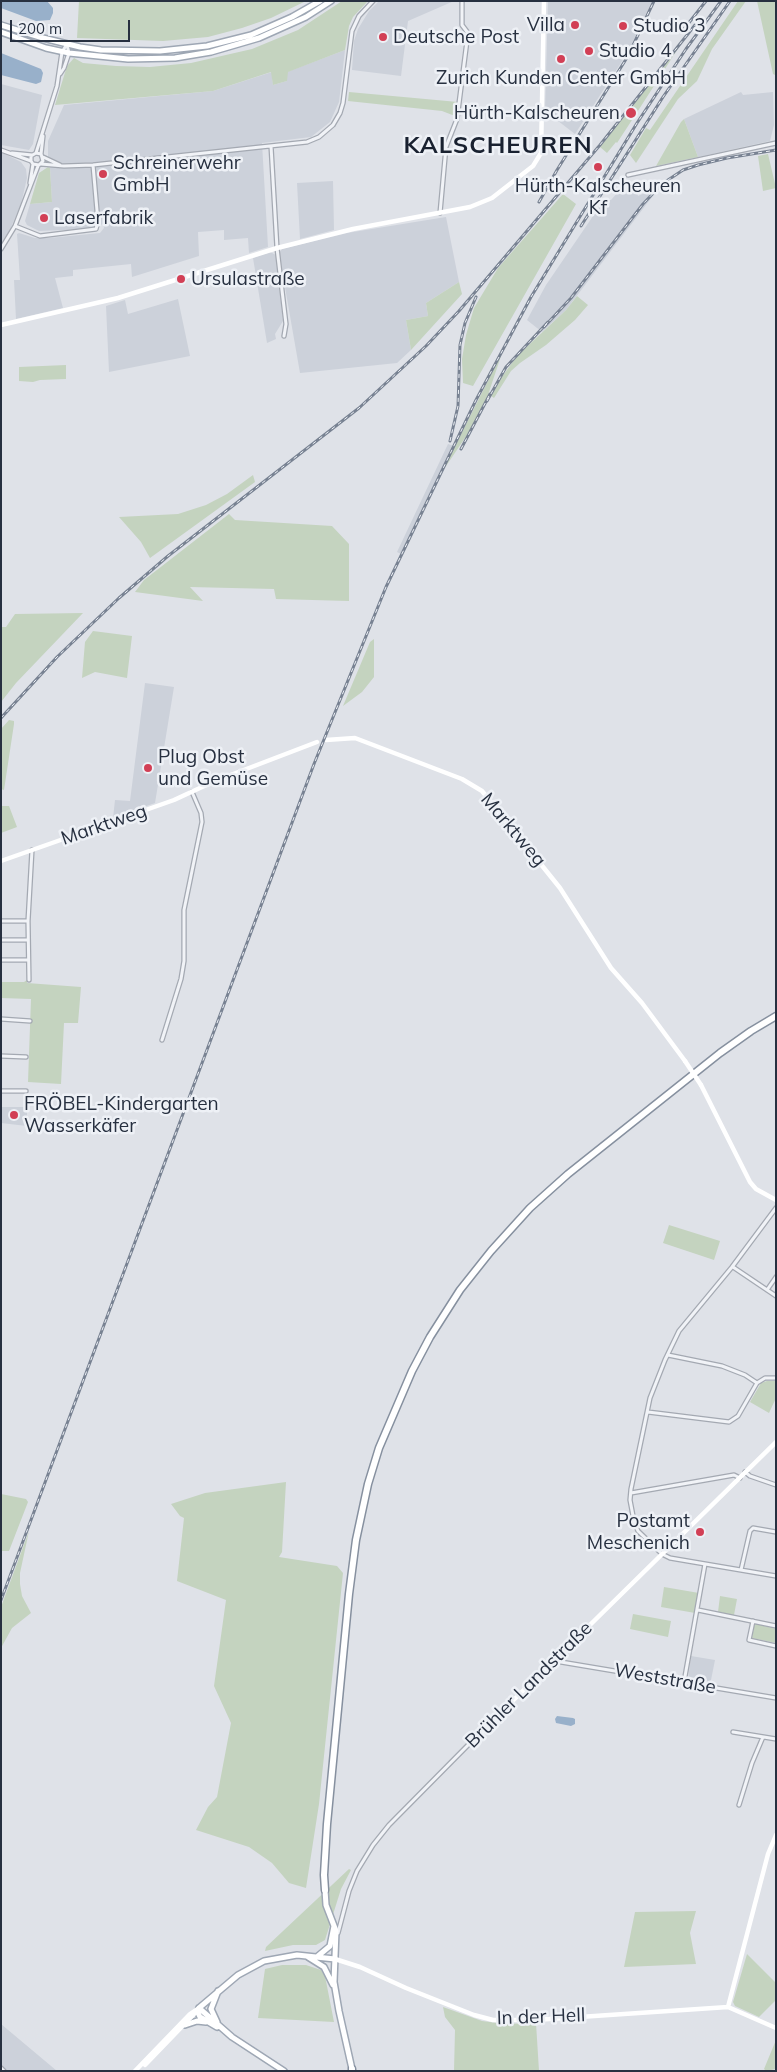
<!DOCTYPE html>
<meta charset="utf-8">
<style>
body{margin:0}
#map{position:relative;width:777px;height:2072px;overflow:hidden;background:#dfe2e8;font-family:Mulish,sans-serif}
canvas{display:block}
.frame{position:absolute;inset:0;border:2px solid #273040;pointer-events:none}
.scale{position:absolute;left:10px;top:20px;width:120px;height:22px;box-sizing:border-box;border:2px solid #273040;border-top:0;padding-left:6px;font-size:15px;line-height:18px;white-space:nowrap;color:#273040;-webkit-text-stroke:4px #eef1f6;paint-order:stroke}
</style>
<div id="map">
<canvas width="777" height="2072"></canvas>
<div class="frame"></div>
<div class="scale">200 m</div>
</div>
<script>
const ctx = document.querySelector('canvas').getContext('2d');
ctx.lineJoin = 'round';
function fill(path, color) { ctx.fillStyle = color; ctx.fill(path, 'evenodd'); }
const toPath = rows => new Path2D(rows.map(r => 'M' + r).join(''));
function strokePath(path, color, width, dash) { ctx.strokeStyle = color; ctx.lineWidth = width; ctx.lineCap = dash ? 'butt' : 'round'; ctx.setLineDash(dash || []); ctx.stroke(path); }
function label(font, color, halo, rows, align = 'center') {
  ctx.font = font + ' Mulish,sans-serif'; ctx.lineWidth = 5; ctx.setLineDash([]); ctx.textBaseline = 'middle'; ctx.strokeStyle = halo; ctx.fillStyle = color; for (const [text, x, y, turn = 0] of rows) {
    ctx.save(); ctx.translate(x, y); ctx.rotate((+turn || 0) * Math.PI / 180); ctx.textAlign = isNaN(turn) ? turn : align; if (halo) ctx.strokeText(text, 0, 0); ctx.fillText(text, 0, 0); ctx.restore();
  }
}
fill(toPath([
 [379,1,454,1,408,21,401,76,352,70,354,41,358,29,369,11],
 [548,1,652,1,628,52,575,134,545,111],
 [345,50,339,102,330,122,311,137,262,143,268,247,249,253,248,238,224,240,224,230,198,232,199,256,132,277,131,264,73,270,73,276,55,278,63,308,16,319,14,280,20,280,17,234,19,233,35,238,49,238,100,233,104,228,103,224,90,229,39,231,27,225,25,221,30,204,52,202,50,168,48,167,48,141,64,105,213,91,272,72,273,85,287,81,287,72],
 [1,84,42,95,33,144,29,150,1,145],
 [741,92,743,95,773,92,774,125,770,141,698,157,684,119],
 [1,152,21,162,26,169,27,178,21,204,9,232,1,243],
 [333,181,334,230,300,239,297,183],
 [635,183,638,196,647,192,652,197,566,310,542,332,527,320,546,285,604,200,611,200,625,184],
 [446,217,459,282,426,303,428,316,406,320,411,350,397,363,300,373,279,253,282,249,347,233],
 [270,252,276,255,283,321,275,334,276,339,267,343,253,258],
 [178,299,190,356,109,372,106,306,125,300,128,314],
 [448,444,454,446,403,555,397,552],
 [145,683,174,687,155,803,113,818,115,800,130,801],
 [1,1107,27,1107,27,1126,1,1123],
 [691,1656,715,1660,710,1685,688,1680],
 [1,2024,57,2071,1,2071]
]), '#ccd1da');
fill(toPath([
 [79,1,306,1,271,18,242,28,208,37,163,41,77,38],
 [342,1,368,1,353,17,349,26,345,50,288,72,287,81,273,85,271,72,213,91,55,105,67,66,74,58,83,63,116,66,150,67,191,63,252,49,298,30],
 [738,1,746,1,712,49,697,81,678,99,636,163,630,155,646,128,650,130],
 [757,1,776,1,775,75,773,74],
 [681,44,634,117,632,116,630,119,632,120,617,143,616,142,607,153,600,147],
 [349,92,458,102,457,110,455,116,442,111,348,101],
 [684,119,698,157,656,166,681,122],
 [768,154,776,188,763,191,758,156],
 [48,167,50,168,52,202,30,204,39,173],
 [563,194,576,204,473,386,463,383,462,359,466,335,474,308,498,268],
 [459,282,462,294,411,350,406,320,428,316,426,303],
 [577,296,588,305,575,320,546,345,520,363,511,371,494,398,491,396,501,378,517,356,566,310],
 [502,353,487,398,467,435,442,472],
 [66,365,66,379,40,380,33,382,19,381,19,367],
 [253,475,255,482,150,558,141,542,119,517,178,514,206,505,227,494],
 [229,514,235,520,332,526,349,544,349,601,276,599,274,589,190,587,203,601,135,592,144,580],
 [83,613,16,683,1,702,1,627,6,627,15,614],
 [93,631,132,636,127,678,95,672,82,678,85,642],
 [374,639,374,677,362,692,343,706,370,642],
 [9,720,14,721,14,724,4,790,1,789,1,729],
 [1,806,9,806,17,827,1,833],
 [27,980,27,983,81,987,78,1023,64,1023,61,1084,28,1082,31,999,1,998,1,982,24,982],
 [669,1225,720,1241,714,1260,663,1243],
 [767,1381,776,1381,776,1398,769,1413,750,1402,761,1383],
 [286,1482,282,1552,279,1557,337,1566,343,1573,319,1804,306,1888,289,1883,272,1863,249,1847,196,1830,208,1807,217,1797,231,1723,214,1686,226,1600,177,1581,184,1518,180,1516,171,1504,205,1493],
 [1,1494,26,1499,28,1502,9,1551,1,1551],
 [29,1531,20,1573,20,1584,22,1596,31,1613,12,1628,1,1648,1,1607],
 [664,1587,699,1593,695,1613,661,1607],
 [720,1596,737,1599,734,1615,718,1612],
 [633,1614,671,1621,668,1637,630,1629],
 [756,1624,776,1629,776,1643,752,1638,754,1626],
 [349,1869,351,1870,341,1889,325,1940,316,1945,293,1945,265,1951,266,1947],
 [696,1911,690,1933,696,1964,624,1967,635,1912],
 [747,1954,776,1983,776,2000,759,2017,735,2006,733,2002],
 [282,1965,306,1965,321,1970,325,1976,334,2022,258,2018,265,1969],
 [443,2007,482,2021,505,2024,536,2023,539,2071,454,2071,455,2030,445,2017],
 [776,2040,776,2069,766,2071,764,2069]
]), '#c4d3bf');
fill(toPath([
 [1,1,47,1,53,8,53,13,50,20,36,21,1,8],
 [1,53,41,69,43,73,41,82,36,84,1,75],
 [557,1716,573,1718,575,1719,575,1724,571,1726,556,1723,555,1719]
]), '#98b0ca');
const street = toPath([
 [60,74,64,68,69,53,67,45],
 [271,146,277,248,286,324,284,336],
 [1,150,31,161],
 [12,153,32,155],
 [36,153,57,86,62,52,67,44],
 [41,154,36,153,31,156,31,161,33,164,39,165,43,161,41,154,43,136],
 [43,157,60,165],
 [41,164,64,166,93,165,307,142,319,137,333,125,340,113,343,103,352,31,359,16,373,1],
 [628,175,776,143],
 [30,183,33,164],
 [440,213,446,147,457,119,468,33,462,25,462,1],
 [15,226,40,236,96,229,98,222,93,165],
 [1,249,15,226,38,166],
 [1,921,28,921],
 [1,940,28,940],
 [1,960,28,960],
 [29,980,28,921,32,850],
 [1,1019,30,1021],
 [162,1040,181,979,184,961,184,910,202,822,201,813,192,792],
 [1,1056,26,1057],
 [1,1091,26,1091],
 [776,1208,732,1267,679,1331,665,1360,650,1398,631,1489,630,1500,634,1521,638,1531,662,1554,670,1558,776,1576],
 [733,1267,776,1296],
 [767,1290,776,1277],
 [668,1355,722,1366,745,1375,757,1383],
 [648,1412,729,1422,738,1416,757,1383,765,1378,776,1378],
 [745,1472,750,1476,776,1485],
 [631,1493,734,1475,740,1478],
 [741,1570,750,1531,753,1528,776,1532],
 [698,1610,776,1626],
 [753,1621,749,1640,776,1646],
 [555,1661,776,1698],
 [684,1682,705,1564],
 [733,1732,776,1739],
 [739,1805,752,1763,763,1737],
 [338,1933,349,1891,357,1871,373,1845,389,1825,478,1735],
 [1,2068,4,2071]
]);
const primary = toPath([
 [1,25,43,38,80,47,101,50,160,51,207,46,251,35,292,17,320,1],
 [1,32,46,48,69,53,128,59,175,58,211,52,259,38,306,17,331,1],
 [325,1890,326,1905,336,1931,334,1982,339,2011,352,2069],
 [318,1956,330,1946,334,1926],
 [308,1957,324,1967,333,1985],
 [199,2008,238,1975,264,1961,297,1955,335,1959],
 [199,2008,232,2037,284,2071],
 [199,2008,198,2013,200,2017,217,2027],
 [217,2022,211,2009,218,1991],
 [185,2025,197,2021,206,2022]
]);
const highway = toPath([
 [325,1890,324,1875,327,1824,349,1594,356,1540,368,1484,379,1448,412,1371,430,1337,460,1290,491,1251,530,1208,568,1174,720,1053,751,1031,776,1016],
 [352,2069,352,2071]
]);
strokePath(street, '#a4a9b2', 5.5);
strokePath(primary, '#9ea7b4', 8);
strokePath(highway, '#86909f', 9);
strokePath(street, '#f1f3f7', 3);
strokePath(toPath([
 [1,325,118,298,277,248,353,229,470,207,492,198,533,166,541,153,544,1],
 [326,740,355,738,462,779,482,791,560,888,611,968,642,1003,685,1061],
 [1,861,174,800,215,781,317,742],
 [701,1085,750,1182,756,1189,776,1200],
 [478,1735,776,1442],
 [335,1959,360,1967,406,1988,474,2015,493,2020,535,2020,728,2007,776,2028],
 [728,2007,768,1854,776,1835],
 [145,2065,197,2011],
 [135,2071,190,2014,199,2008]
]), '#fff', 4.5);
strokePath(primary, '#fff', 5);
strokePath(highway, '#fff', 6);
const rail = toPath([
 [684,29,706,1],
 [539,202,557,170,628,56,654,1],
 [581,226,663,97,730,1],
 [544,327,571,298,643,204,662,184,683,170,698,165,727,158,776,150],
 [487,401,506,367,548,322],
 [450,441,458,406,460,345,465,323,476,297],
 [461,449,490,394],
 [1,718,57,657,119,598,168,556,359,408,426,346,459,311,600,145,695,25],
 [1,1600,314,764,386,587,476,400,531,297,637,123,686,49,721,1]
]);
strokePath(rail, '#788292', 3);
strokePath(rail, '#eef1f6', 1, [4]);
strokePath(toPath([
 [685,1061,701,1085]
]), '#fff', 4.5);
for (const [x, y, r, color] of [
 [575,25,5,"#d23f55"],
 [623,26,5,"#d23f55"],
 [383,37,5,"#d23f55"],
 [589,51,5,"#d23f55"],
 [561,59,5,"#d23f55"],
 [631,113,6,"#d23f55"],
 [598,167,5,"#d23f55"],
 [103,174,5,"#d23f55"],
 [44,218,5,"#d23f55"],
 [181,279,5,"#d23f55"],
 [148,768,5,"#d23f55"],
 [14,1115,5,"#d23f55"],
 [700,1532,5,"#d23f55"]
]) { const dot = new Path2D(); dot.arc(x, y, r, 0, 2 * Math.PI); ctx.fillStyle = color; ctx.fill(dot); strokePath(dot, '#eef1f6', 2); }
label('19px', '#273040', '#eef1f6', [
 ["Villa",565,25,"right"],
 ["Studio 3",633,26],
 ["Deutsche Post",393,37],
 ["Studio 4",599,51],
 ["Zurich Kunden Center GmbH",561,78,"center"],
 ["Hürth-Kalscheuren",620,113,"right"],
 ["Schreinerwehr",113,163],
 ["GmbH",113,185],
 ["Hürth-Kalscheuren",598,186,"center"],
 ["Kf",598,208,"center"],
 ["Laserfabrik",54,218],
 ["Ursulastraße",191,279],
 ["Plug Obst",158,757],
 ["und Gemüse",158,779],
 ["FRÖBEL-Kindergarten",24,1104],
 ["Wasserkäfer",24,1126],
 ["Postamt",690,1521,"right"],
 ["Meschenich",690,1543,"right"]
], 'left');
label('19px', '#273040', '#eef1f6', [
 ["Marktweg",104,825,-19],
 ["Marktweg",513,830,50],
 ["Weststraße",665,1679,10],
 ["Brühler Landstraße",529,1685,-45],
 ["In der Hell",541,2017,-2]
]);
ctx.letterSpacing = '1px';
label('bold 24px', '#192130', '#eef1f6', [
 ["KALSCHEUREN",498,146]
]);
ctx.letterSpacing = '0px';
</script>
